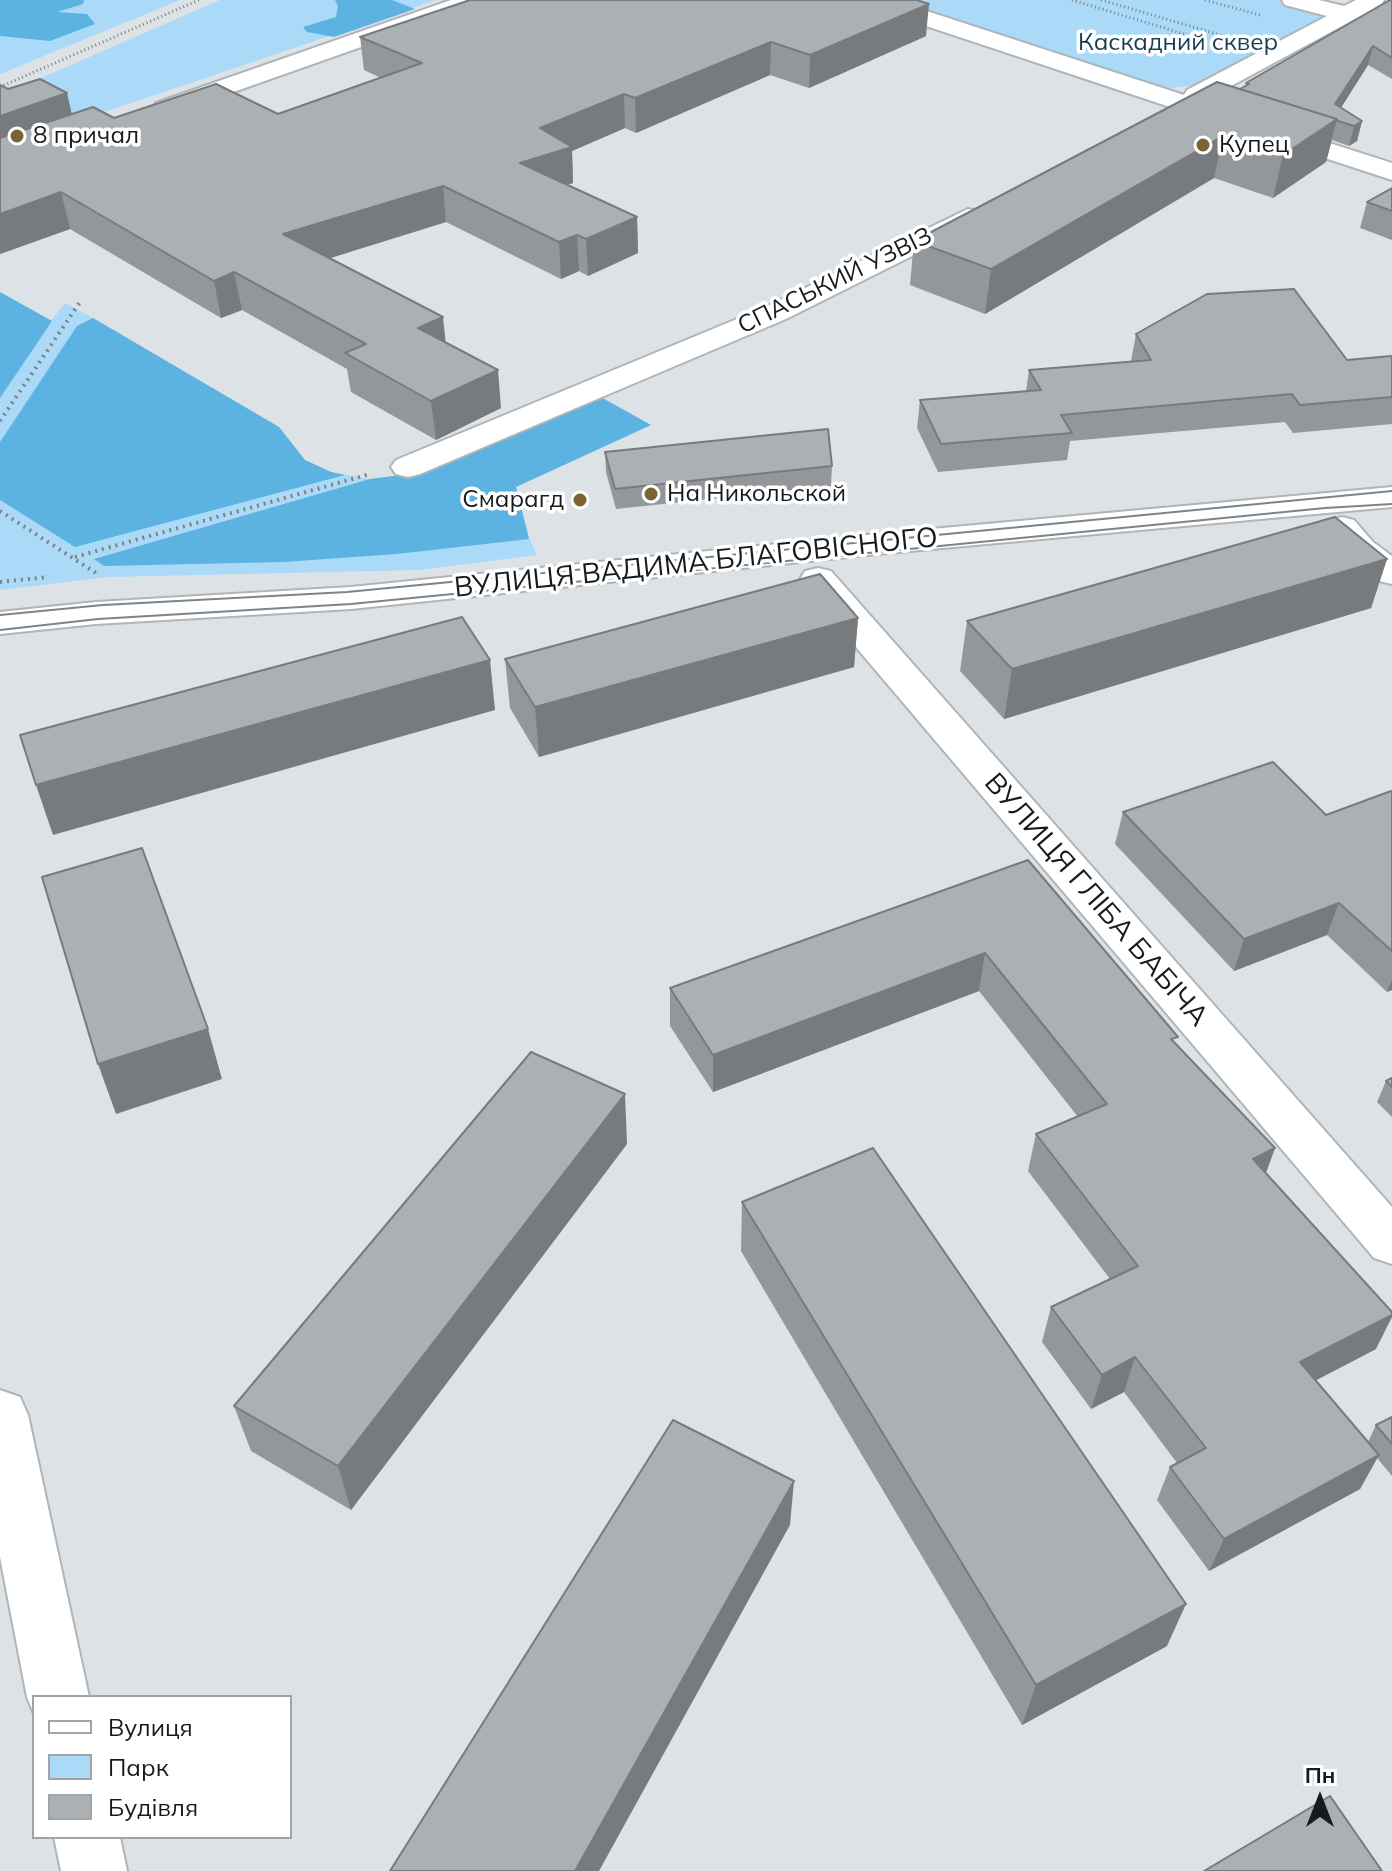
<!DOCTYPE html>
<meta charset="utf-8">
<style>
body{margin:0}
#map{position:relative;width:1392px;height:1871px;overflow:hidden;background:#dce2e5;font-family:Mulish,sans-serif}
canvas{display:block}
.legend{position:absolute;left:32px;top:1695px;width:260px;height:144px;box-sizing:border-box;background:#fff;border:2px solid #a3a3a4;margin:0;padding:10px 14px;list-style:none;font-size:24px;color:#181a1b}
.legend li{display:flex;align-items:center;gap:16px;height:40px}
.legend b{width:40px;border:2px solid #a3a3a4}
.north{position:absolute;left:1280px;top:1759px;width:80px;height:80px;-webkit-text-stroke:6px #fff;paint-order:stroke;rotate:0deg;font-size:22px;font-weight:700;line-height:32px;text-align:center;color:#181a1b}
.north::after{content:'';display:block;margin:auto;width:28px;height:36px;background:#181a1b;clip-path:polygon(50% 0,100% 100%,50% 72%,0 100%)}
</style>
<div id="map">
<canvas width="1392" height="1871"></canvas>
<ul class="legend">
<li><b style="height:10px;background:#fff"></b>Вулиця</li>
<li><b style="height:22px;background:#aadaf7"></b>Парк</li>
<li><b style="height:22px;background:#abb0b4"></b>Будівля</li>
</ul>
<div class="north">Пн</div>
</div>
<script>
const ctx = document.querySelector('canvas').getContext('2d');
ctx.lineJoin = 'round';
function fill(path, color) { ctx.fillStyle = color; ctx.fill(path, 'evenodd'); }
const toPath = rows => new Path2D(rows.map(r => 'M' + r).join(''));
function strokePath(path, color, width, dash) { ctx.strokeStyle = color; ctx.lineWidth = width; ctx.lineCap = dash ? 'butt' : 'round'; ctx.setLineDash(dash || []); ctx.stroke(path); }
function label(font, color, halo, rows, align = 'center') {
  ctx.font = font + ' Mulish,sans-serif'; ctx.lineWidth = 7; ctx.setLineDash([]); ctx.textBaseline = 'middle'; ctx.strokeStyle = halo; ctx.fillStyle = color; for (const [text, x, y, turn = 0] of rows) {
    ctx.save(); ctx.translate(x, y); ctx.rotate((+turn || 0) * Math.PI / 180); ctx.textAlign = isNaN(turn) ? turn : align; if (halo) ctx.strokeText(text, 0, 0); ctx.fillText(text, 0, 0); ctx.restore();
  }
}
fill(toPath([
 [0,0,180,0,0,74],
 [220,0,436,0,69,124,0,96],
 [883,0,1283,0,1318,11,1324,16,1324,22,1205,84,1171,88,1148,85],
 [0,292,51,321,65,303,93,318,279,427,305,460,331,472,370,479,409,474,651,425,516,487,529,538,537,555,419,570,107,577,0,590]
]), '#aadaf7');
fill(toPath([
 [0,0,84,0,83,4,57,12,87,14,95,24,50,41,0,36],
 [335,0,392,0,415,9,334,37,307,32,303,27,336,17,338,6],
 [0,292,52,321,0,398],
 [93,318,279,427,305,460,331,472,345,475,75,547,0,500,0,442,77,326],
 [599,396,651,425,516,487,529,539,397,554,283,562,104,566,94,559,370,479,409,474]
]), '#5cb2e1');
const minor = toPath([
 [451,0,483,0,480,5,174,113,156,113,153,108,156,103,451,0],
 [860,0,893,0,1184,95,1187,90,1327,16,1285,5,1282,0,1319,0,1344,6,1356,0,1384,0,1381,5,1207,99,1206,102,1216,106,1219,111,1216,116,1207,118,1193,115,1173,122,1164,120,1161,115,1170,107,863,5,860,0],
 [1273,125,1392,163,1392,180,1264,138,1260,133,1264,128,1273,125],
 [968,209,978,211,982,217,978,223,786,319,420,474,408,477,396,474,391,467,396,460,766,307,968,209],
 [1392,487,1392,507,877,554,351,609,96,624,0,634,0,612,96,602,351,587,877,534,1392,487],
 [1342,517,1354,520,1373,542,1392,556,1392,584,1379,581,1349,556,1330,534,1325,527,1330,520,1342,517],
 [818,568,831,571,1392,1207,1392,1264,1374,1258,805,587,800,579,805,571,818,568],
 [0,1390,20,1397,28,1415,89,1697,34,1697,34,1714,27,1697,0,1557,0,1390],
 [54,1837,120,1837,127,1871,61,1871,54,1837]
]);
strokePath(minor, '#afb5b8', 4);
strokePath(toPath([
 [1072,0,1217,44],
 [1101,0,1231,38],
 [1205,0,1260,15],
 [0,87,199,0]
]), '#7d8183', 3, [1, 3]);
strokePath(toPath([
 [0,421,82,299],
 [0,511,96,573],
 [75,557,370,474],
 [0,582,48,577]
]), '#7d8183', 4, [2, 5]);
fill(minor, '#fff');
strokePath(toPath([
 [0,615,103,605,347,592,1392,491],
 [0,630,98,619,351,604,1325,508,1392,504]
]), '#808486', 2);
fill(toPath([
 [1392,0,1392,79,1368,65,1341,108,1362,121,1357,141,1349,146,1332,140,1326,162,1273,198,1214,178,985,314,910,285,914,241,1240,89,1245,87,1246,83],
 [926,36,809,88,770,75,636,133,625,128,572,151,573,183,567,185,637,217,638,253,588,276,579,271,561,279,446,222,329,258,445,342,501,408,436,440,351,392,347,369,242,310,221,318,70,229,0,254,0,85,72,114,114,118,278,114,381,78,364,70,360,37],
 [1392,188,1392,240,1360,228,1367,202],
 [1136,334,1347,360,1392,358,1392,424,1293,433,1285,422,1070,441,1067,460,938,472,917,428,920,400,1026,391,1029,370,1131,361],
 [605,452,832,466,831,486,616,509,606,472],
 [1387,559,1371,608,1004,719,960,671,967,621],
 [858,618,854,667,539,757,510,708,505,659],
 [1392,792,1392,990,1387,992,1327,935,1234,971,1115,844,1123,812,1326,815],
 [1028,860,1176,1044,1275,1148,1266,1173,1376,1349,1316,1380,1368,1442,1376,1425,1392,1417,1392,1476,1377,1458,1360,1489,1209,1571,1157,1500,1170,1467,1177,1463,1124,1392,1091,1409,1042,1342,1051,1307,1110,1279,1028,1171,1036,1134,1078,1117,979,991,713,1092,670,1026,670,988],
 [1392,1078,1392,1117,1377,1102,1386,1081],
 [627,1144,351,1510,251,1451,234,1406],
 [742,1202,1167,1646,1022,1725,741,1251]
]), '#93979b');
fill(toPath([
 [929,4,926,36,809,88,810,55],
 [771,42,770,75,636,133,635,98],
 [1373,46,1368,65,1333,120,1335,104],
 [67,93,75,128,0,154,0,116],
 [624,94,625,128,572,151,573,183,523,198,520,163,540,128],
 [1337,119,1326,162,1273,198,1283,155],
 [1362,121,1357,141,1349,146,1354,126],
 [1223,136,1214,178,985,314,991,269],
 [443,186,446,222,289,271,283,234],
 [61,192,70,229,0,254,0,214],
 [637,217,638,253,588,276,586,239],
 [577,235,579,271,561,279,559,242],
 [234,272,242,310,221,318,214,281],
 [443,317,447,355,418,328],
 [498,370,501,408,436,440,431,401],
 [1387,559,1371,608,1004,719,1012,669],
 [858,618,854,667,539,757,535,707],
 [490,660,495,710,53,835,36,785],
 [1339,903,1327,935,1234,971,1244,939],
 [985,953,979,991,713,1092,713,1055],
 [1392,980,1392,990,1387,992],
 [208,1029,222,1079,116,1114,98,1064],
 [625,1094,627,1144,351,1510,338,1466],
 [1275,1148,1261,1185,1253,1159],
 [1392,1315,1392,1317,1376,1349,1284,1397,1300,1362],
 [1135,1357,1124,1392,1091,1409,1102,1375],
 [1379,1455,1360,1489,1209,1571,1224,1539],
 [794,1481,790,1525,599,1871,575,1871],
 [1186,1604,1167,1646,1022,1725,1036,1685]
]), '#787b7e');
const building = toPath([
 [470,0,917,0,929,4,810,55,771,42,635,98,624,94,540,128,572,147,520,163,637,217,586,239,577,235,559,242,443,186,283,234,443,317,418,328,498,370,431,401,345,353,366,344,234,272,214,281,61,192,0,214,0,138,93,107,114,118,216,84,278,114,422,63,360,37,470,0],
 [1390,0,1392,0,1392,58,1373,46,1335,104,1362,121,1354,126,1335,120,1337,119,1240,89,1249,84,1246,83,1390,0],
 [40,79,67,93,0,116,0,85,8,89,40,79],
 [1217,82,1337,119,1283,155,1223,136,991,269,914,241,1217,82],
 [1392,188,1392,211,1367,202,1392,188],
 [1294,289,1347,360,1391,356,1392,358,1392,397,1300,405,1292,394,1061,415,1072,433,941,444,920,400,1041,390,1029,370,1151,360,1136,334,1207,294,1294,289],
 [828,429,832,466,615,489,605,452,828,429],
 [1335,517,1387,559,1012,669,967,621,1335,517],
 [820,574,858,618,535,707,505,659,820,574],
 [462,617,490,660,36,785,20,735,462,617],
 [1273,762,1326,815,1391,791,1392,792,1392,951,1339,903,1244,939,1123,812,1273,762],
 [142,848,208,1029,98,1064,42,877,142,848],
 [1028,860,1178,1037,1171,1039,1275,1148,1253,1159,1392,1312,1392,1315,1300,1362,1379,1455,1224,1539,1170,1467,1206,1448,1135,1357,1102,1375,1051,1307,1138,1266,1036,1134,1107,1104,985,953,713,1055,670,988,1028,860],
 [531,1052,625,1094,338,1466,234,1406,531,1052],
 [1392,1078,1392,1087,1386,1081,1392,1078],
 [873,1148,1186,1604,1036,1685,742,1202,873,1148],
 [1392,1417,1392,1444,1376,1425,1392,1417],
 [673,1420,794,1481,575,1871,390,1871,673,1420],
 [1330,1796,1382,1871,1204,1871,1330,1796]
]);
fill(building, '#abb0b4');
strokePath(building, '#787b7e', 2);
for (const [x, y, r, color] of [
 [17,136,8,"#7a6434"],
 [1203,145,8,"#7a6434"],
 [651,494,8,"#7a6434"],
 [580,500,8,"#7a6434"]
]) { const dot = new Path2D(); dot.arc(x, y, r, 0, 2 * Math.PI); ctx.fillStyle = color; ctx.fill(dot); strokePath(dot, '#fff', 3); }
label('24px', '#193e52', '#fff', [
 ["Каскадний сквер",1178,43]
]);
label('24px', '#181a1b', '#fff', [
 ["8 причал",33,136],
 ["Купец",1219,145],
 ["На Никольской",667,494],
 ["Смарагд",564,500,"right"]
], 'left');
label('24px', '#181a1b', '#fff', [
 ["СПАСЬКИЙ УЗВІЗ",835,281,-26]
]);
label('28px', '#181a1b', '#fff', [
 ["ВУЛИЦЯ ВАДИМА БЛАГОВІСНОГО",696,563,-6],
 ["ВУЛИЦЯ ГЛІБА БАБІЧА",1096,900,49]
]);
</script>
